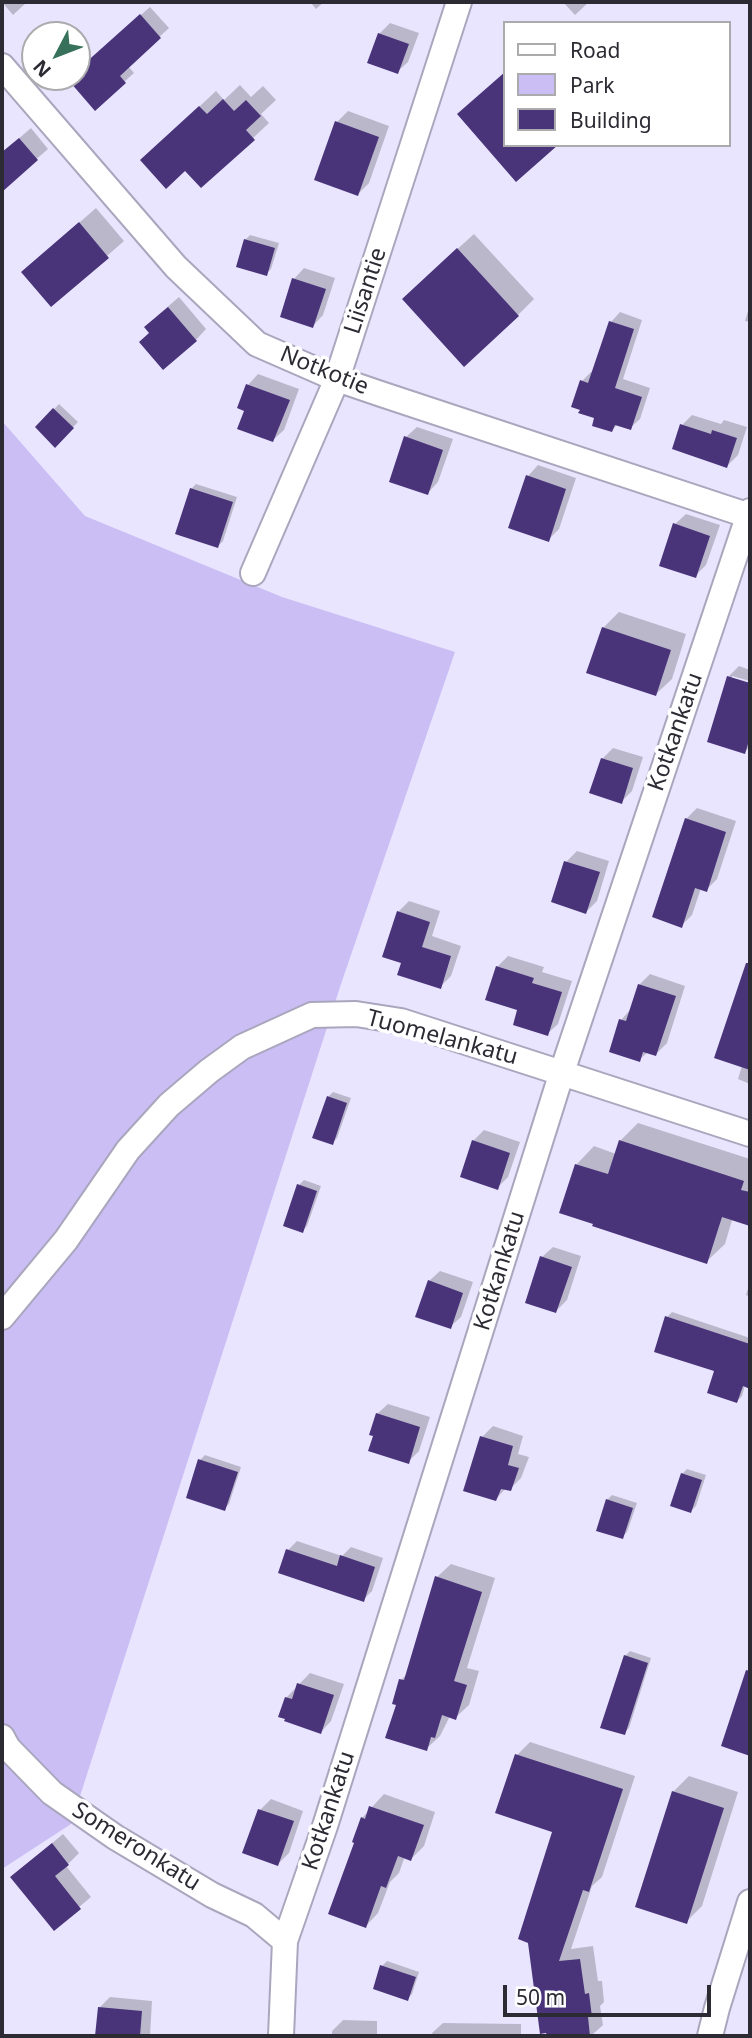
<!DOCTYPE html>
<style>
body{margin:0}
#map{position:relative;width:752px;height:2038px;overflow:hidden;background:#eae5fe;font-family:"Noto Sans",sans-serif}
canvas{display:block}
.frame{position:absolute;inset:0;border:4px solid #2c2a33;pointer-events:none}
.legend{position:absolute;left:503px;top:21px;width:228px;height:126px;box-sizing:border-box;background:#fff;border:2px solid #abaaad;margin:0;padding:9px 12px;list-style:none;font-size:21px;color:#2c2a33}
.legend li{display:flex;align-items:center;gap:14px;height:35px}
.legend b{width:35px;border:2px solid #abaaad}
.north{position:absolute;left:21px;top:21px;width:70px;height:70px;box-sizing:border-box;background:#fff;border:2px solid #abaaad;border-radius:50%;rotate:228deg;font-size:19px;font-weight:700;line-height:28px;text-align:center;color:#2c2a33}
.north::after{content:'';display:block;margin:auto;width:24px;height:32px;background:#37715b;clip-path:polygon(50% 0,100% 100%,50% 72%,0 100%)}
.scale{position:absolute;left:503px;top:1985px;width:208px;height:32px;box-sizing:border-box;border:4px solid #2c2a33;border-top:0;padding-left:9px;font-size:21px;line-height:24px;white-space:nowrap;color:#2c2a33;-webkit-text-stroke:5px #fff;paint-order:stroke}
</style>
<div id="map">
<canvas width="752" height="2038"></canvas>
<div class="frame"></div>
<ul class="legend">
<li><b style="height:9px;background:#fff"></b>Road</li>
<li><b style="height:19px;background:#cabef5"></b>Park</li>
<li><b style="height:19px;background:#49347a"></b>Building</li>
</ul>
<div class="north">N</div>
<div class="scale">50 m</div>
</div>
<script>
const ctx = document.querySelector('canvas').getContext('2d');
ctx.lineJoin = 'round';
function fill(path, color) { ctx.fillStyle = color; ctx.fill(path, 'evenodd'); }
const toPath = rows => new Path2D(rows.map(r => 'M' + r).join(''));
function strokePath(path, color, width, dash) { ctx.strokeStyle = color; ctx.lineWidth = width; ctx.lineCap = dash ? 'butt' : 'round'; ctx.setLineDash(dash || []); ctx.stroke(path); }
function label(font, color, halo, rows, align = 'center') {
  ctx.font = font + ' "Noto Sans",sans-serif'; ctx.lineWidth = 7; ctx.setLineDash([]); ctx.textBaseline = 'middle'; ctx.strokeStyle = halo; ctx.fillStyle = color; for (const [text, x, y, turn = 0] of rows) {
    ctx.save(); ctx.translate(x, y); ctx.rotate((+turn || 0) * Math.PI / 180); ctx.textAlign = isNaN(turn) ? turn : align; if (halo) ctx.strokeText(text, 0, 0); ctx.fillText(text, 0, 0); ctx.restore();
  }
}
fill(toPath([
 [2,421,85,516,282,597,455,652,341,984,71,1824,2,1869]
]), '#cabef5');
fill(toPath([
 [2,2,27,2,13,15],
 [310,2,324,2,316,9],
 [563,2,589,2,575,15],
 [150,7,169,28,128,66,134,73,95,108,88,68,94,56],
 [390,23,419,33,408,62,397,72,379,34],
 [240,85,251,97,263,86,276,100,261,114,269,123,253,138,158,145,216,91,224,100],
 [348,111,389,126,369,183,358,194,337,122],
 [31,128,48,149,2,189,2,153],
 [96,208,124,241,51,305,23,272],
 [474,234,534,299,518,315,420,283],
 [250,235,279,243,271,269,266,274,245,240],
 [304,268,335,278,323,315,313,326,294,279],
 [179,297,206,329,196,340,151,332,157,316],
 [750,304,750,322,745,321],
 [620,312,642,320,623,379,650,388,640,419,630,428,618,424,612,430,597,417,582,381,591,372,594,373,611,322],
 [258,374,299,389,284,430,273,440,247,410,248,385],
 [59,404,78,422,55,445,37,427],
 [692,415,721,424,724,420,747,427,738,455,727,466,682,425],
 [417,427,453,439,438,482,428,493,406,437],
 [538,465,576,478,559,529,548,540,528,476],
 [196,484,237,497,223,541,218,546,191,489],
 [686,514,720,525,706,565,695,576,675,524],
 [619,612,686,634,672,679,656,694,603,628],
 [739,666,750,670,750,681,732,676,732,680,750,685,750,746,745,752,728,677],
 [613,748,643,757,632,791,621,802,602,759],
 [697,808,736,821,717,879,706,890,701,888,692,915,681,926,686,819],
 [577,851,609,861,597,901,586,912,566,862],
 [409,901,440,911,432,936,461,946,451,976,440,987,403,962,398,912],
 [508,956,544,967,542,972,572,981,558,1024,547,1034,520,1009,497,967],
 [650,974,685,986,667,1043,656,1054,648,1052,639,1060,611,1051,621,1020,631,1009,639,985],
 [750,980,750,1084,738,1079,742,1066,738,992],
 [333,1092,351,1098,337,1138,332,1143,328,1097],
 [638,1123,750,1159,750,1226,732,1220,725,1244,706,1262,576,1165,594,1146,616,1154,620,1141],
 [484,1130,520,1142,508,1177,497,1188,473,1141],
 [304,1180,321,1186,307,1226,302,1231,299,1185],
 [553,1247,581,1256,567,1300,556,1311,542,1257],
 [440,1271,473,1282,461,1317,450,1327,429,1281],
 [750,1282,750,1297,746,1295],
 [672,1312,750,1338,750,1385,745,1385,742,1396,737,1401,716,1370,667,1317],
 [388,1404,430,1417,419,1451,408,1462,375,1434,377,1414],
 [493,1426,523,1436,518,1454,529,1457,521,1478,510,1489,506,1488,496,1499,482,1437],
 [205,1455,241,1467,229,1504,224,1509,200,1460],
 [687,1469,706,1475,696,1506,691,1511,682,1474],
 [612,1495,637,1503,627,1532,622,1537,607,1500],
 [297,1541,342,1556,351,1547,383,1558,372,1591,363,1600,288,1550],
 [451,1564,495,1578,467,1668,479,1671,469,1705,455,1718,450,1716,440,1736,426,1749,398,1704,401,1680,407,1674,437,1577],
 [630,1651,651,1658,629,1728,624,1733,625,1656],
 [310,1673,344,1684,331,1721,321,1732,286,1698],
 [530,1742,635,1776,602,1877,592,1886,571,1949,593,1946,598,1981,602,1981,604,2002,600,2006,603,2025,591,2036,548,2036,554,1831,517,1755],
 [689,1776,738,1792,702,1906,686,1922,673,1792],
 [384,1794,435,1812,424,1846,411,1859,405,1856,399,1873,390,1882,378,1913,366,1926,357,1842,362,1818],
 [271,1799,303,1811,289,1853,278,1864,260,1810],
 [63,1834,79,1853,66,1866,91,1897,54,1928,12,1877],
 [387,1961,419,1972,412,1994,407,1999,382,1966],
 [110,1997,152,2001,150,2036,97,2036,99,2008],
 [343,2020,377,2021,377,2036,332,2036,332,2031],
 [443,2023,521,2024,521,2036,433,2036,432,2033]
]), '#0003');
fill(toPath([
 [140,14,161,38,120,76,126,83,95,111,70,82,86,68,83,65],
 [378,33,409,44,398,74,367,63],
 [505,72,505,145,558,145,516,182,457,114],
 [223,99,234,111,246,100,261,116,246,130,255,140,201,188,185,171,166,189,140,160,199,106,207,114],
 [335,121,379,137,358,196,314,180],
 [19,138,38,160,2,192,2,152],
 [79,222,109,258,51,307,21,272],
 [244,239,275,248,267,276,236,267],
 [457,248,519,316,464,367,402,299],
 [292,278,326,289,313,328,280,317],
 [168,307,197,341,163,370,139,342,149,333,144,327],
 [609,321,634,329,615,388,642,397,631,430,615,425,612,432,592,426,594,418,578,413,580,410,571,407,580,380,588,383],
 [246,384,290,400,273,442,237,429,244,411,237,408],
 [53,408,74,428,55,448,35,427],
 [680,424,711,434,712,430,737,438,727,468,672,449],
 [404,436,443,450,428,495,389,482],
 [526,475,566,489,549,542,508,528],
 [190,488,233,502,218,548,175,534],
 [673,523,710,536,696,578,659,566],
 [602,627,671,650,656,696,586,673],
 [727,676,750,683,750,737,745,754,707,742],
 [601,758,633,768,622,804,589,793],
 [685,818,726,832,707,892,695,888,682,928,652,917],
 [564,861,600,872,586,914,551,902],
 [397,911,430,922,422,947,451,956,441,989,397,975,401,963,382,957],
 [746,963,750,963,750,1070,714,1058],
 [496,966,534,978,532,983,562,992,548,1036,513,1025,517,1010,485,1000],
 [638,984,676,996,656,1056,643,1052,640,1062,609,1052,619,1019,626,1021],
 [327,1096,347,1103,333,1145,312,1138],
 [472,1140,510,1153,498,1190,460,1177],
 [619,1140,744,1181,741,1190,750,1192,750,1226,722,1217,707,1264,592,1226,593,1224,559,1213,575,1164,608,1174],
 [297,1184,317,1191,303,1233,283,1226],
 [540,1256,572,1267,556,1313,525,1303],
 [428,1280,463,1293,451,1329,415,1317],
 [665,1316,750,1344,750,1389,743,1386,737,1403,707,1393,714,1371,654,1352],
 [376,1413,420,1427,409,1464,368,1451,373,1436,369,1435],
 [480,1436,513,1446,508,1465,519,1468,511,1491,501,1489,496,1501,463,1491],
 [198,1459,238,1472,225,1511,186,1498],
 [681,1473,702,1480,691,1513,670,1506],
 [606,1499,633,1508,623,1539,596,1531],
 [286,1549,337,1566,340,1555,375,1567,364,1602,278,1573],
 [435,1576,482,1592,454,1681,467,1685,456,1720,442,1715,435,1738,431,1737,427,1751,385,1738,396,1705,392,1704,399,1679,404,1680],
 [624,1655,648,1663,625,1735,600,1728],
 [746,1670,750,1671,750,1756,721,1746],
 [297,1683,334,1695,321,1734,284,1721,285,1719,278,1717,285,1697,292,1699],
 [515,1754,623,1789,589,1892,583,1890,559,1961,580,1959,585,1994,589,1993,592,2017,588,2017,590,2036,547,2036,546,2033,540,2034,528,1943,518,1939,552,1832,495,1813],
 [672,1791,724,1808,687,1924,635,1907],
 [369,1806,424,1825,411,1861,398,1856,386,1888,381,1886,366,1928,328,1914,354,1843,352,1842,361,1817,365,1819],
 [258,1809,294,1821,278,1866,242,1853],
 [52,1843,69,1865,55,1876,81,1909,54,1931,10,1877],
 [380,1965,416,1977,408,2001,373,1989],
 [98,2007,142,2011,140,2036,95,2036]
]), '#49347a');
const street = toPath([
 [2,66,176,267,257,344,337,379,381,394,750,516],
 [253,573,337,379,459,2],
 [2,1317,66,1240,128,1150,169,1105,209,1071,242,1047,312,1015,356,1014,401,1021,750,1134],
 [2,1737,8,1748,52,1793,115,1837,212,1895,254,1915,285,1941],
 [281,2036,285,1941,325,1826,562,1072,750,511],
 [710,2036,717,2008,750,1902]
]);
strokePath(street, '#aaa6bd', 28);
strokePath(street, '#fff', 24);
label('23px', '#2c2a33', '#fff', [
 ["Liisantie",366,291,-72],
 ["Notkotie",324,371,22],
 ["Kotkankatu",676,732,-71],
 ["Tuomelankatu",442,1038,15],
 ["Kotkankatu",500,1271,-73],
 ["Kotkankatu",329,1811,-72],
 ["Someronkatu",136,1847,32]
]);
</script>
